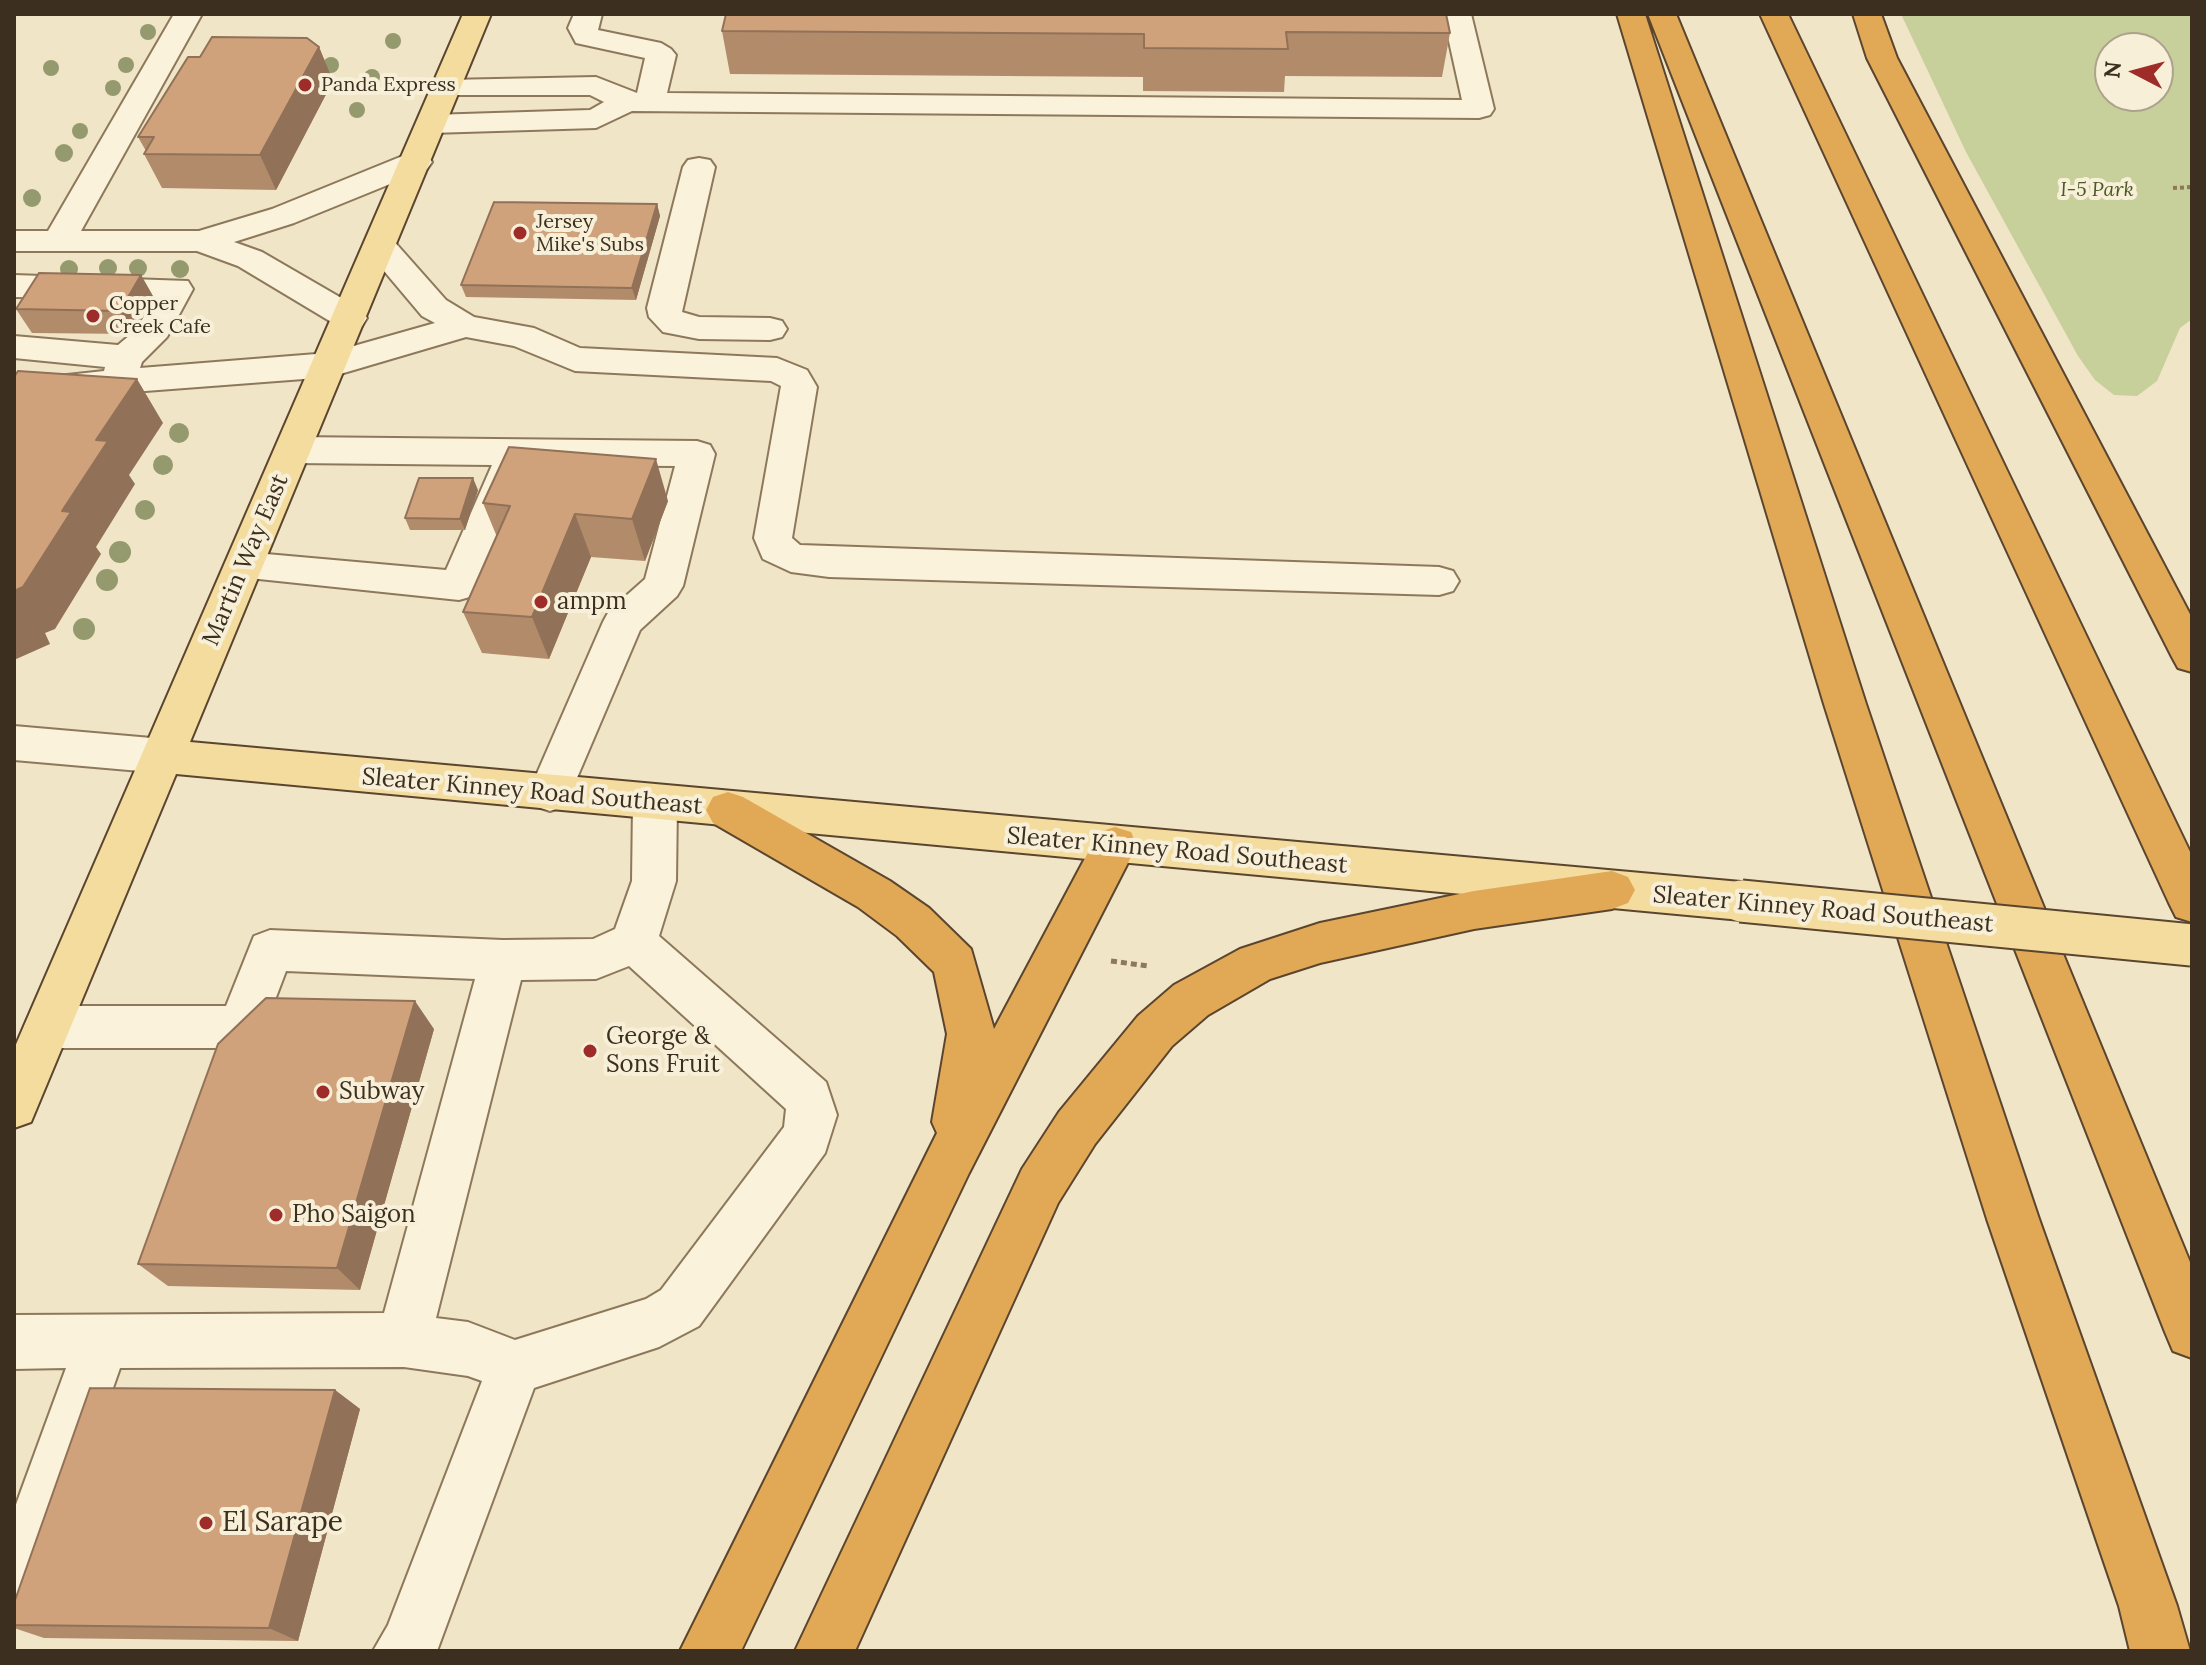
<!DOCTYPE html>
<style>
body{margin:0}
#map{position:relative;width:2206px;height:1665px;overflow:hidden;background:#f0e5c7;font-family:Lora,serif}
canvas{display:block}
.frame{position:absolute;inset:0;border:16px solid #3c2f1f;pointer-events:none}
.north{position:absolute;left:2094px;top:32px;width:80px;height:80px;box-sizing:border-box;background:#f7efd7;border:2px solid #aca28d;border-radius:50%;rotate:276deg;font-size:22px;font-weight:700;line-height:32px;text-align:center;color:#3c2f1f}
.north::after{content:'';display:block;margin:auto;width:28px;height:36px;background:#9e2d29;clip-path:polygon(50% 0,100% 100%,50% 72%,0 100%)}
</style>
<div id="map">
<canvas width="2206" height="1665"></canvas>
<div class="frame"></div>
<div class="north">N</div>
</div>
<script>
const ctx = document.querySelector('canvas').getContext('2d');
ctx.lineJoin = 'round';
function fill(path, color) { ctx.fillStyle = color; ctx.fill(path, 'evenodd'); }
const toPath = rows => new Path2D(rows.map(r => 'M' + r).join(''));
function strokePath(path, color, width, dash) { ctx.strokeStyle = color; ctx.lineWidth = width; ctx.lineCap = dash ? 'butt' : 'round'; ctx.setLineDash(dash || []); ctx.stroke(path); }
function label(font, color, halo, rows, align = 'center') {
  ctx.font = font + ' Lora,serif'; ctx.lineWidth = 8; ctx.setLineDash([]); ctx.textBaseline = 'middle'; ctx.strokeStyle = halo; ctx.fillStyle = color; for (const [text, x, y, turn = 0] of rows) {
    ctx.save(); ctx.translate(x, y); ctx.rotate((+turn || 0) * Math.PI / 180); ctx.textAlign = isNaN(turn) ? turn : align; if (halo) ctx.strokeText(text, 0, 0); ctx.fillText(text, 0, 0); ctx.restore();
  }
}
fill(toPath([
 [1901,14,2192,14,2192,319,2180,328,2157,381,2137,396,2114,395,2095,380,2078,356,1966,152],
 [2110,48,2158,48,2158,96,2110,96]
]), '#c7cf9a');
const minor = toPath([
 [174,14,202,14,81,231,199,231,272,209,405,155,427,155,432,162,427,169,294,223,234,242,262,252,362,310,367,318,362,326,350,329,338,326,238,266,197,251,14,251,14,231,48,231,174,14],
 [574,14,602,14,598,30,661,43,671,49,676,55,667,93,1462,100,1443,14,1471,14,1494,109,1490,115,1479,118,632,111,596,128,431,133,420,131,416,124,420,117,431,115,590,110,604,102,590,95,435,95,431,89,435,83,446,80,596,77,637,93,645,58,576,43,568,28,574,14],
 [699,158,710,160,715,167,682,312,699,317,770,318,782,321,787,329,782,337,770,340,699,339,663,332,649,317,647,308,683,167,688,160,699,158],
 [380,236,392,239,446,300,474,317,534,328,580,348,777,358,807,370,817,387,792,538,800,545,1439,567,1453,571,1459,581,1453,591,1439,595,829,577,791,572,763,559,754,538,781,386,771,381,575,371,514,346,466,337,330,377,119,393,58,400,14,411,14,387,58,376,104,371,105,367,14,358,14,336,118,345,136,330,153,299,14,297,14,275,188,281,193,289,167,337,142,362,140,368,329,353,435,323,422,316,363,246,368,239,380,236],
 [293,437,697,441,710,445,715,454,683,586,677,596,640,630,565,806,550,811,535,806,528,794,603,622,609,611,645,579,675,466,529,465,479,586,473,596,459,600,230,576,224,566,230,556,244,552,446,570,492,465,293,463,280,459,275,450,280,441,293,437],
 [14,726,163,739,178,744,184,756,178,768,163,773,14,760,14,726],
 [655,786,670,792,677,804,676,881,659,936,826,1082,837,1115,825,1153,699,1326,659,1347,534,1388,437,1651,373,1651,388,1625,482,1381,468,1376,404,1367,120,1368,35,1610,14,1618,14,1510,66,1368,14,1369,14,1315,384,1313,475,979,286,971,259,1042,242,1048,48,1048,31,1042,24,1027,31,1012,48,1006,226,1006,254,936,270,930,503,940,593,939,615,929,632,881,633,804,640,792,655,786],
 [629,966,786,1109,784,1127,661,1290,646,1299,515,1340,468,1322,436,1318,521,980,596,979,629,966]
]);
const major = toPath([
 [463,14,491,14,190,742,1741,882,1757,888,1764,901,1757,914,1741,920,176,774,31,1122,14,1128,14,1049,463,14]
]);
const highway = toPath([
 [1617,14,1645,14,1866,704,2039,1219,2177,1606,2190,1651,2130,1651,2119,1606,1987,1219,1824,704,1617,14],
 [1648,14,1676,14,2192,1267,2192,1358,2173,1351,2165,1332,1648,14],
 [1760,14,1788,14,2192,856,2192,922,2176,917,2169,903,1760,14],
 [1853,14,1881,14,1897,58,2192,618,2192,672,2178,668,2172,657,1867,58,1853,14],
 [728,792,743,797,890,881,929,908,971,949,994,1029,1099,832,1115,827,1131,832,1137,845,969,1173,741,1651,680,1651,937,1133,932,1122,947,1034,934,972,897,936,858,907,713,823,706,810,713,797,728,792],
 [1612,871,1628,877,1635,890,1628,903,1612,909,1474,929,1320,963,1270,979,1208,1015,1172,1046,1095,1144,1058,1203,855,1651,795,1651,1022,1169,1059,1112,1138,1016,1174,985,1240,949,1320,923,1474,891,1612,871]
]);
strokePath(minor, '#8d785b', 4);
strokePath(major, '#5b452f', 4);
strokePath(highway, '#5b452f', 4);
strokePath(toPath([
 [2173,188,2192,187]
]), '#8d785b', 4, [4, 3]);
strokePath(toPath([
 [1111,961,1148,966]
]), '#8d785b', 5, [6, 4]);
fill(minor, '#faf2db');
fill(major, '#f3dc9e');
fill(highway, '#e1a956');
const majorBridge = toPath([
 [1741,901,2192,945]
]);
strokePath(majorBridge, '#5b452f', 45, []);
strokePath(majorBridge, '#f3dc9e', 41);
ctx.fillStyle = '#95996e';
for (const [x, y, r] of [
 [148,32,8],
 [393,41,8],
 [126,65,8],
 [331,65,8],
 [51,68,8],
 [372,77,8],
 [113,88,8],
 [357,110,8],
 [80,131,8],
 [64,153,9],
 [32,198,9],
 [108,268,9],
 [138,268,9],
 [69,269,9],
 [180,269,9],
 [179,433,10],
 [163,465,10],
 [145,510,10],
 [120,552,11],
 [107,580,11],
 [84,629,11]
]) { ctx.beginPath(); ctx.arc(x, y, r, 0, 2 * Math.PI); ctx.fill(); }
fill(toPath([
 [722,31,1450,33,1442,77,1285,76,1284,92,1143,91,1143,77,730,74],
 [319,47,333,81,276,190,162,188,144,154,146,151,138,137,200,57],
 [657,204,660,216,636,300,466,297,461,285],
 [141,275,154,298,134,334,32,333,16,309],
 [478,490,465,530,410,530,405,518],
 [668,501,645,561,591,557,549,659,482,653,463,612,497,537,483,503],
 [434,1029,360,1290,168,1286,138,1264],
 [335,1390,360,1409,298,1641,44,1638,14,1628,14,1603]
]), '#b28b6b');
fill(toPath([
 [319,47,333,81,276,190,260,155],
 [657,204,660,216,636,300,632,288],
 [141,275,154,298,134,334,120,311],
 [137,379,163,423,129,475,135,484,96,547,101,554,55,629,45,633,50,644,14,660,14,591,62,511,96,440],
 [656,459,668,501,645,561,632,519],
 [473,478,478,490,465,530,460,519],
 [575,514,591,557,549,659,532,617],
 [415,1001,434,1029,360,1290,337,1268],
 [335,1390,360,1409,298,1641,269,1628]
]), '#917157');
const building = toPath([
 [726,14,1446,14,1450,33,1286,32,1288,49,1144,48,1144,34,722,31,726,14],
 [212,37,307,38,319,47,260,155,144,154,154,137,138,137,188,57,200,57,212,37],
 [494,202,657,204,632,288,461,285,494,202],
 [39,273,141,275,120,311,16,309,39,273],
 [18,371,137,379,96,440,108,441,62,511,71,512,23,587,14,591,14,377,18,371],
 [509,447,656,459,632,519,575,514,532,617,463,612,510,506,483,503,509,447],
 [419,478,473,478,460,519,405,518,419,478],
 [266,998,415,1001,337,1268,138,1264,218,1044,266,998],
 [90,1388,335,1390,269,1628,14,1625,14,1603,90,1388]
]);
fill(building, '#cfa27c');
strokePath(building, '#917157', 2);
for (const [x, y, r, color] of [
 [305,85,8,"#9e2d29"],
 [520,233,8,"#9e2d29"],
 [93,316,8,"#9e2d29"],
 [541,602,8,"#9e2d29"],
 [590,1051,8,"#9e2d29"],
 [323,1092,8,"#9e2d29"],
 [276,1215,8,"#9e2d29"],
 [206,1523,8,"#9e2d29"]
]) { const dot = new Path2D(); dot.arc(x, y, r, 0, 2 * Math.PI); ctx.fillStyle = color; ctx.fill(dot); strokePath(dot, '#f7efd7', 3); }
label('20px', '#3c2f1f', '#f7efd7', [
 ["Panda Express",321,85],
 ["Jersey",536,222],
 ["Mike's Subs",536,245],
 ["Copper",109,304],
 ["Creek Cafe",109,327]
], 'left');
label('italic 20px', '#4a5a25', '#f7efd7', [
 ["I-5 Park",2097,190]
]);
label('24px', '#3c2f1f', '#f7efd7', [
 ["Martin Way East",246,560,-67],
 ["Sleater Kinney Road Southeast",532,792,5],
 ["Sleater Kinney Road Southeast",1177,851,5],
 ["Sleater Kinney Road Southeast",1823,910,5]
]);
label('24px', '#3c2f1f', '#f7efd7', [
 ["ampm",557,602],
 ["George &",606,1037],
 ["Sons Fruit",606,1065],
 ["Subway",339,1092],
 ["Pho Saigon",292,1215]
], 'left');
label('28px', '#3c2f1f', '#f7efd7', [
 ["El Sarape",222,1523]
], 'left');
</script>
